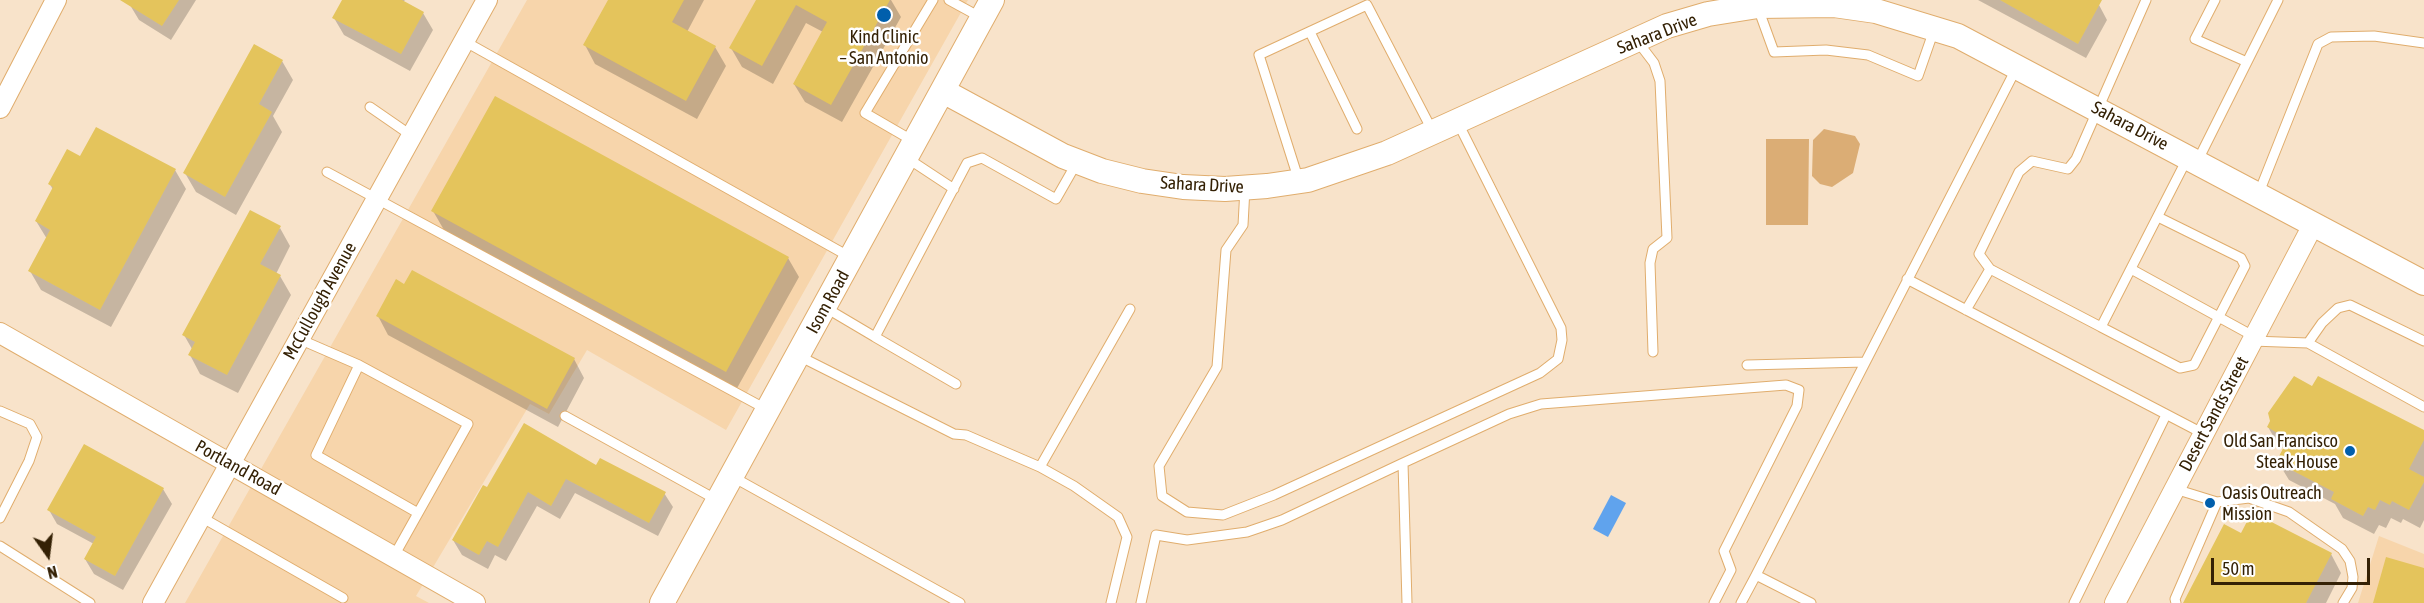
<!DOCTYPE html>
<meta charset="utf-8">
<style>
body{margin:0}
#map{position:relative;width:2424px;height:603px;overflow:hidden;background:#f8e3ca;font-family:"Asap Condensed",sans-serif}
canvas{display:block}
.north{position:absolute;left:18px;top:525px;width:60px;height:60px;-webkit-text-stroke:4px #fff;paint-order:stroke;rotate:166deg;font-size:16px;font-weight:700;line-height:24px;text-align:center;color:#342105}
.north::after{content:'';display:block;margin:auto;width:21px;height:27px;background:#342105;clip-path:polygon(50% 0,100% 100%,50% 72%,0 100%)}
.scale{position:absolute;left:2211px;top:558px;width:159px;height:27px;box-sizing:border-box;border:3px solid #342105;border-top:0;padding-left:8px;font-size:18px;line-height:21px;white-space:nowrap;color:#342105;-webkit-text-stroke:4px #fff;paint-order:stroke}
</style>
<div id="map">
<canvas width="2424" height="603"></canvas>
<div class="north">N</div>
<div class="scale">50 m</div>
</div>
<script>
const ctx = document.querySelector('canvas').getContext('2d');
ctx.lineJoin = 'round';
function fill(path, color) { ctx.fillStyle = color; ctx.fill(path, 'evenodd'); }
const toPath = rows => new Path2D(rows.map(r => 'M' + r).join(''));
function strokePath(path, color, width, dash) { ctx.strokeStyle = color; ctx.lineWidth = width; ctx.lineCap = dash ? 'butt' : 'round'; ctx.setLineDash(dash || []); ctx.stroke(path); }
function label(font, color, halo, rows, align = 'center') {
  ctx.font = font + ' "Asap Condensed",sans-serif'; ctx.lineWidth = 5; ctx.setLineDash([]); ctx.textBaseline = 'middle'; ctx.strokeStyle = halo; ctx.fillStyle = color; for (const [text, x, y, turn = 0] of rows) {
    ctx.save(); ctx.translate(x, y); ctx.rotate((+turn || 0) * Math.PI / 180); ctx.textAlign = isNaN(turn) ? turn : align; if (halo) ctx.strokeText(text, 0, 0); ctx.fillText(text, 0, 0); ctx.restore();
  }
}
fill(toPath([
 [527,0,968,0,726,430,587,350,549,414,530,404,416,596,429,603,185,603],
 [2379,536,2424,554,2424,603,2358,603]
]), '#f7d5ab');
fill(toPath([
 [1824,129,1855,136,1860,144,1853,173,1832,187,1820,184,1812,176,1813,140],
 [1766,139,1809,139,1808,225,1766,225]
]), '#dbad75');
fill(toPath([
 [1611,495,1626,503,1608,537,1593,529]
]), '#60a3ed');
fill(toPath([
 [134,0,196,0,171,40,139,20,130,5],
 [343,0,405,0,403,2,423,13,433,30,410,71,344,35,334,18],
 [610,0,704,0,687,32,715,47,726,66,697,119,595,64,585,45],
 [758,0,891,0,901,17,842,122,805,102,794,84,823,32,806,23,773,84,742,67,731,48],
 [1978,0,2089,0,2099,5,2107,20,2086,58],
 [282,61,293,80,273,116,282,132,236,215,196,192,185,173],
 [80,158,175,170,186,189,111,327,41,290,30,271,47,239,36,221,53,190,50,184],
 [433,211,788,258,799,277,736,390,444,230],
 [280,228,290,246,276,274,280,276,291,295,238,393,200,374,190,355,192,349,184,335],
 [378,316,574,359,584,378,558,427,388,335],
 [2313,388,2424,432,2424,520,2420,528,2403,519,2401,523,2391,518,2386,528,2379,525,2374,534,2343,518,2335,504,2289,480,2278,462,2285,449,2279,446,2268,427],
 [597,467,664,493,673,507,658,536,575,493,560,519,537,506,506,561,495,555,488,569,462,555,453,540,487,489],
 [163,489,172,504,123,590,94,574,85,559,94,544,57,524,49,510],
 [2241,535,2331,554,2341,573,2326,603,2190,603]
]), '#0003');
fill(toPath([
 [120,0,179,0,162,26],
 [342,0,402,0,424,12,401,54,332,18],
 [608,0,684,0,672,22,716,46,686,101,583,45],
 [756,0,890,0,831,105,793,84,827,22,796,5,762,66,729,48],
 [2000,0,2102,0,2078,44],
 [254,44,283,60,259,104,272,112,225,197,183,173],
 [495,96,789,257,726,372,431,211],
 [96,127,176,169,100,310,28,271,50,230,35,221,53,187,48,184,67,149,80,156],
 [250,210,281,226,260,264,281,275,227,375,188,355,195,342,182,335],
 [412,270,575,358,547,409,376,316,396,279,404,284],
 [2294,376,2312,386,2318,376,2424,430,2424,440,2409,469,2424,477,2424,482,2409,510,2392,501,2390,505,2380,500,2375,510,2368,507,2363,516,2331,499,2334,492,2276,462,2288,439,2267,427,2270,421,2268,413],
 [524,423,596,465,600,458,666,492,649,523,566,479,551,506,528,492,498,547,487,541,479,555,452,540,483,485,487,487],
 [84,444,164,488,115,576,84,559,96,537,47,510],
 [2252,512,2332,553,2306,603,2183,603,2224,524,2241,533],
 [2386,557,2424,568,2424,603,2373,603]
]), '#e4c45c');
const service = toPath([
 [949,0,980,17],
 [2146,0,2076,159,2068,169,2032,161,2019,172,1979,254,1990,269,2101,327,2187,159],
 [2215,0,2195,39,2247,62],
 [1758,8,1774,52,1826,50,1868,55,1918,76,1934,30],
 [1310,32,1357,129],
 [464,41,850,257],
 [1638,42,1654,63,1660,81,1667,238,1653,249,1650,263,1653,352],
 [370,107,412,136],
 [915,142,865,113,933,0],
 [907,158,954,189],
 [2197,162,2278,0],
 [327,172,766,409],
 [1299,181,1259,55,1367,5,1432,130],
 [1245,188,1243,225,1226,250,1217,367,1159,466,1162,496,1187,512,1223,515,1274,495,1540,373,1558,359,1562,340,1561,328,1457,121],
 [2258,195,2318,44,2331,37,2374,36,2424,43],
 [2131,269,2255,337],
 [1907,279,2204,434],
 [826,308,875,337,967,163,982,158,1056,199,1076,164],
 [1966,310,1990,269],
 [2101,327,2180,368,2194,365,2245,266,2241,258,2158,217],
 [875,337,956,384],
 [299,339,359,365,468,424,394,556],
 [2252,341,2308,343,2424,407],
 [2308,343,2322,323,2338,308,2350,305,2424,341],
 [799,356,954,434,966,435,1040,467,1074,486,1118,517,1127,537,1111,603],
 [359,365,316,455,418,513],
 [1747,365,1865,362],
 [0,411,30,424,37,437,29,461,0,518],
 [565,416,717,500],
 [1403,463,1509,414,1541,404,1786,385,1799,390,1797,406,1724,551,1731,570,1714,603],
 [1040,467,1130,309],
 [733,477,960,603],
 [2175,489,2217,502,2249,498,2289,512,2342,549,2350,561,2353,577,2352,588,2343,603],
 [201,517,343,598],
 [0,546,90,603],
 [1756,575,2017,67],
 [1141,603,1156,535,1187,540,1247,532,1282,520,1403,463,1407,603],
 [1741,603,1756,575,1811,603],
 [2074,603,2166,415],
 [2176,603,2175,599,2217,502]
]);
const minor = toPath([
 [0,108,56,0],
 [0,333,475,603],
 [153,603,487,0],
 [2115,603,2313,225]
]);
const tertiary = toPath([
 [943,91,1063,156,1102,171,1142,181,1183,187,1225,189,1267,186,1308,180,1387,153,1667,26,1708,14,1758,6,1834,5,1876,11,1958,36,2424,283],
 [662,603,992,0]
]);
strokePath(service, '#e0ad6d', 11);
strokePath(minor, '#e0ad6d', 22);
strokePath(tertiary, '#e0ad6d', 26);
strokePath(service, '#fff', 9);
strokePath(minor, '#fff', 20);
strokePath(tertiary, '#fff', 24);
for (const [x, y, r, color] of [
 [884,15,8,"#015fac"],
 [2350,451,6,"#015fac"],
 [2210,503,6,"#015fac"]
]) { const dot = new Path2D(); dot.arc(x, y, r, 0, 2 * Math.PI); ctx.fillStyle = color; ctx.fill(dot); strokePath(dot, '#fff', 2); }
label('18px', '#342105', '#fff', [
 ["Sahara Drive",1657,34,-21],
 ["Sahara Drive",2130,126,28],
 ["Sahara Drive",1202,185,3],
 ["McCullough Avenue",320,301,-61],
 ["Isom Road",828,302,-61],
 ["Desert Sands Street",2214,414,-62],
 ["Portland Road",238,468,29]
]);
label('18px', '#342105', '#fff', [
 ["Kind Clinic",884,37],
 ["– San Antonio",884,58],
 ["Old San Francisco",2338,441,"right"],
 ["Steak House",2338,462,"right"],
 ["Oasis Outreach",2222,493,"left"],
 ["Mission",2222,514,"left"]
]);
</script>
